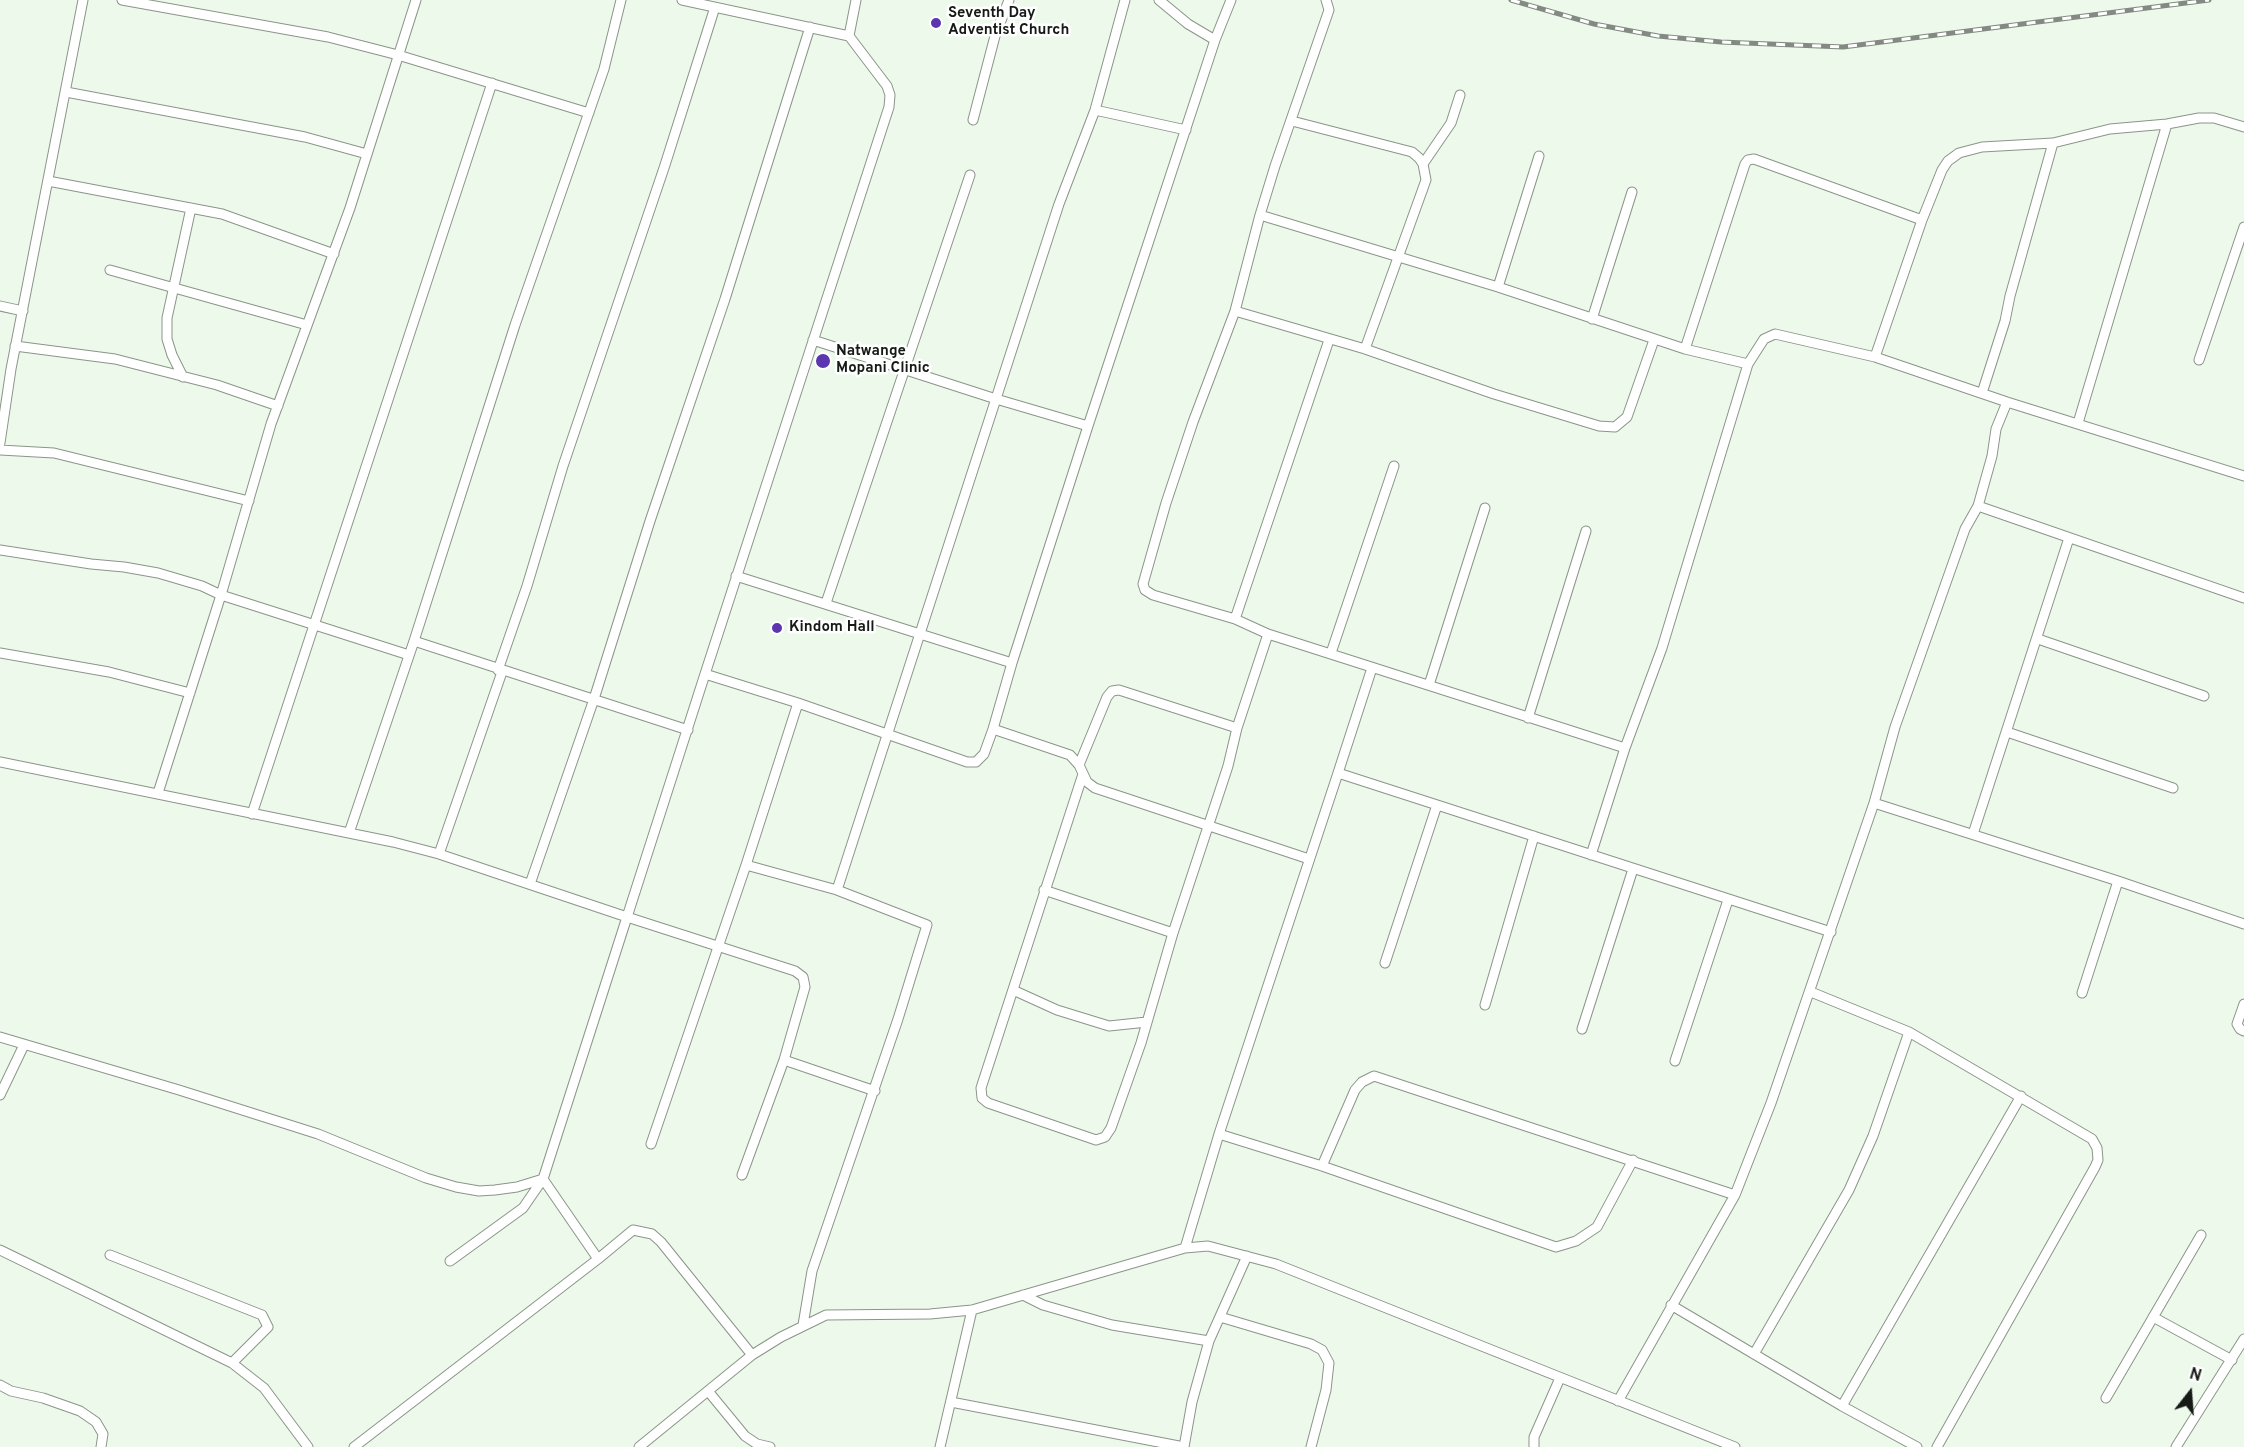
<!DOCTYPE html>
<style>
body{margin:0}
#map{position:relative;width:2244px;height:1447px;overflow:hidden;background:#edf9eb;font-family:Overpass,sans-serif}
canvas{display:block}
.north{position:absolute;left:2160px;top:1363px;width:60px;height:60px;-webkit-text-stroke:4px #fff;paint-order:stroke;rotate:17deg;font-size:16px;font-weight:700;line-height:24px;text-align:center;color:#161a16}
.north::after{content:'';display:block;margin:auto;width:21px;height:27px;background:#161a16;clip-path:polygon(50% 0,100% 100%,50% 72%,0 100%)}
</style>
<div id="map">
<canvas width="2244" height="1447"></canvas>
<div class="north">N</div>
</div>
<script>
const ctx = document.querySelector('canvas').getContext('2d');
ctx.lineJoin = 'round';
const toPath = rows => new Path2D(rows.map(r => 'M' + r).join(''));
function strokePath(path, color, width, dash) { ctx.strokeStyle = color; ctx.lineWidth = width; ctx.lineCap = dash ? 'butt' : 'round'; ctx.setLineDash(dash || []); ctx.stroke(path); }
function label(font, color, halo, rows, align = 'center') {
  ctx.font = font + ' Overpass,sans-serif'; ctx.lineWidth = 5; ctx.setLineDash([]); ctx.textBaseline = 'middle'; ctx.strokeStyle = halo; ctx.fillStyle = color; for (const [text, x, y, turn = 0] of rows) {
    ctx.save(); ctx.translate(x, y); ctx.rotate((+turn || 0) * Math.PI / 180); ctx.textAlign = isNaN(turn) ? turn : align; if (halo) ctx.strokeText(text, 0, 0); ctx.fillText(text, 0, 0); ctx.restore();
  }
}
const minor = toPath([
 [122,0,328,37,398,55,589,113],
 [682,0,849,36],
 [1159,0,1188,24,1215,40],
 [1326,0,1329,10,1275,166,1260,215,1235,311,1193,422,1166,503,1143,584,1145,590,1153,595,1235,619,1268,634,1625,748],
 [66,92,305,137,367,154],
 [1095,110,1186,130],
 [973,120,995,36,1009,0],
 [1292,121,1412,152,1419,158,1423,164,1426,180,1365,349],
 [1423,164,1451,123,1460,95],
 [48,181,222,214,334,254],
 [1260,215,1498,287,1685,349,1748,364],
 [110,270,307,325],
 [1498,287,1539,156],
 [0,306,23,311],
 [1235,311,1365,349,1494,394,1599,426,1615,427,1627,417,1654,340],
 [1592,319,1632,192],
 [813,340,996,399,1088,426],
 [15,346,115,359,217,385,278,406],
 [1685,349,1745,164,1748,160,1754,159,1922,220],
 [1875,357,1922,220,1942,170,1948,161,1959,153,1982,147,2053,143,2110,129,2167,124,2199,118,2214,118,2244,127],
 [2199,360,2244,227],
 [183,377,172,355,167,339,167,318,191,208],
 [1982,393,2005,321,2010,296,2053,143],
 [2078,423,2167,124],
 [0,443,11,369,83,0],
 [0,450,54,453,249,501],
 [1978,506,2244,598],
 [0,550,91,564,124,567,158,573,202,586,221,595,409,655],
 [736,576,1012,663],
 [826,603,970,175],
 [1235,619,1329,340],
 [2038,639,2204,696],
 [414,641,688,730],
 [0,653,109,672,190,693],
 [1331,653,1394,466],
 [498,670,527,586,563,466,665,165,715,7],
 [705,674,889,107,890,95,887,86,849,36,856,0],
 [1429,685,1485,508],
 [1528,718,1586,531],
 [993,729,1070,755,1079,765,1087,782,1095,788,1309,859],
 [2007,732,2173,788],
 [0,762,393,842,439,854,627,917,705,674,798,703,967,762,976,762,984,754,993,729,1012,663,1088,426,1215,40,1231,0],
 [1079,765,1107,697,1112,691,1119,690,1237,728],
 [1338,773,1372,668],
 [1083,774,981,1088,982,1098,988,1103,1096,1140,1105,1137,1111,1128,1141,1043,1173,933,1228,766,1237,728,1268,634],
 [158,793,221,595,271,424,350,208,416,0],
 [1874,803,2118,881,2244,924],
 [252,814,492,83],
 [349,833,414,641,515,325,604,69,621,0],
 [1973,834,2069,538],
 [439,854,502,672],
 [1591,855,1625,748,1662,648,1748,364,1764,339,1775,334,1875,357,2007,402,2244,476],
 [746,865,837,890,927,925,898,1019,812,1271,803,1325],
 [530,884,594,699,650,521,725,299,810,27],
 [837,890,1059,204,1095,110,1125,0],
 [1044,890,1173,933],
 [1385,963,1437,805],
 [1013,990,1057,1010,1109,1026,1147,1022],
 [1811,992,1909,1032,2092,1139,2097,1148,2098,1160,2095,1167,1937,1447],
 [2082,993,2118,881],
 [2244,1004,2237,1024,2240,1029,2244,1031],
 [1485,1005,1534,836],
 [1582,1029,1633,869],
 [0,1037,179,1090,318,1134,426,1178,456,1187,479,1191,495,1190,517,1187,543,1179],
 [784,1060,875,1091],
 [1675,1061,1728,900],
 [0,1095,24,1045],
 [1219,1134,1322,1166,1556,1247,1576,1241,1597,1227,1633,1160],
 [651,1144,746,865,798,703],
 [1322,1166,1355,1090,1362,1082,1374,1076,1735,1195],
 [543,1179,598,1259],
 [1185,1248,1219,1134,1338,773,1831,932],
 [0,1250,232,1363,264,1388,308,1447],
 [110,1255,262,1315,268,1327,232,1363],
 [450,1261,523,1208,543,1179,627,917,795,971,803,977,805,987,784,1060,742,1175],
 [1023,1295,1043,1305,1112,1325,1209,1341],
 [1671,1305,1842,1406,1917,1447],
 [1220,1317,1311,1344,1322,1350,1329,1363,1326,1390,1311,1447],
 [2153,1317,2232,1360],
 [1754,1354,1849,1190,1873,1136,1909,1032],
 [0,1385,11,1391,43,1398,80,1411,96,1422,103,1434,101,1447],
 [708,1391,745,1436,757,1444,770,1447],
 [2106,1398,2201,1235],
 [1618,1401,1735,1195,1771,1103,1874,803,1895,727,1965,529,1978,506,1992,456,1996,429,2007,402],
 [951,1402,1184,1447],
 [1842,1406,2021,1096],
 [354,1447,598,1259,633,1230,652,1234,661,1242,752,1355],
 [639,1447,752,1355,781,1337,826,1315,930,1314,972,1310,1185,1248,1208,1246,1276,1264,1735,1447],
 [940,1447,972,1310],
 [1184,1447,1192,1402,1209,1341,1247,1256],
 [1534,1447,1534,1437,1560,1378],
 [2176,1447,2244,1339]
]);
strokePath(minor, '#8b9589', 11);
strokePath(minor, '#fff', 9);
const rail = toPath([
 [1511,0,1594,24,1658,36,1721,42,1843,47,2209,0]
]);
strokePath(rail, '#828a81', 5);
strokePath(rail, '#fff', 3, [9]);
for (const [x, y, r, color] of [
 [936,23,6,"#5c36ae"],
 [823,361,8,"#5c36ae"],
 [777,628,6,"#5c36ae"]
]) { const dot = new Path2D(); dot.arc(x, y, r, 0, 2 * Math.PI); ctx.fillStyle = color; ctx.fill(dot); strokePath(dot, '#fff', 2); }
label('bold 15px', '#161a16', '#fff', [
 ["Seventh Day",948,14],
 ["Adventist Church",948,31],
 ["Natwange",836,352],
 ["Mopani Clinic",836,369],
 ["Kindom Hall",789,628]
], 'left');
</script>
